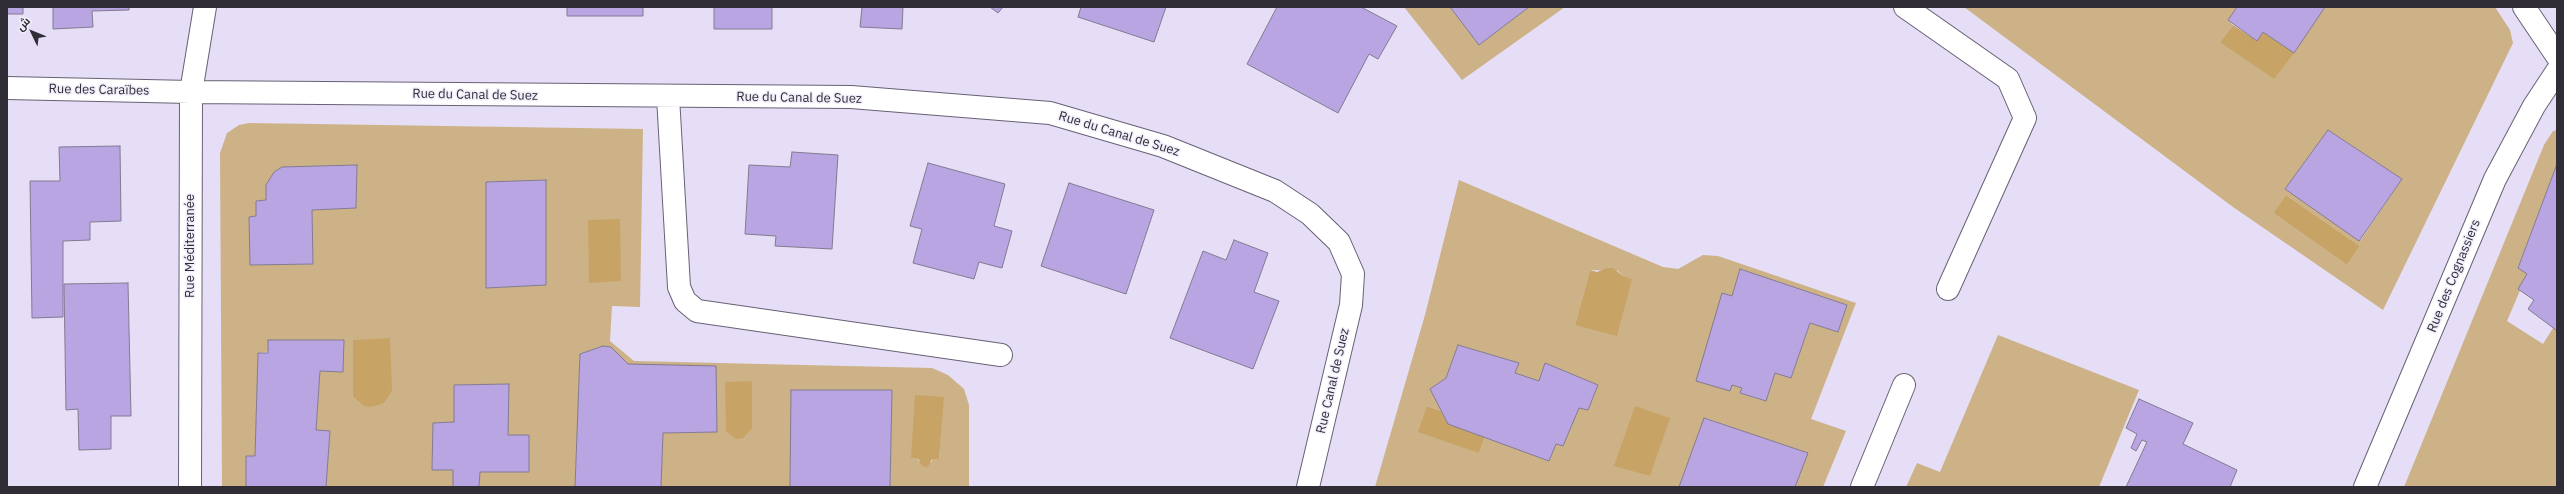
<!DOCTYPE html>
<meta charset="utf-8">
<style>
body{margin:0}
#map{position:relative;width:2564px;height:494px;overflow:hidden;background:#e5def6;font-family:"IBM Plex Sans",Cairo,sans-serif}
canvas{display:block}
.frame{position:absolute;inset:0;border:8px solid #302d36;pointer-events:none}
.north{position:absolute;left:12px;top:12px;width:40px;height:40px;-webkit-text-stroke:3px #f1edfb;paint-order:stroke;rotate:313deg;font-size:11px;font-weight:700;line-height:16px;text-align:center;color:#302d36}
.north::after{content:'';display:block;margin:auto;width:14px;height:18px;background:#302d36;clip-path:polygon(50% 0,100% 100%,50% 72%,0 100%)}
</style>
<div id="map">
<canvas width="2564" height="494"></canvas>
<div class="frame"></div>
<div class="north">ش</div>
</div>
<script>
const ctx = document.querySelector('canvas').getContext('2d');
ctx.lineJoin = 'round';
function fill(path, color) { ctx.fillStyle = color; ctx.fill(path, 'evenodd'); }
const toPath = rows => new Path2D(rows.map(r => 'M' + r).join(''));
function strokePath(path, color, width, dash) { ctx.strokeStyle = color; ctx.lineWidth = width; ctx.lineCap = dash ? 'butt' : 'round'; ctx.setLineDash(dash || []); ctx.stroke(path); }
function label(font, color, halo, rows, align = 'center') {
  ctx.font = font + ' "IBM Plex Sans",sans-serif'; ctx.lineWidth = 3; ctx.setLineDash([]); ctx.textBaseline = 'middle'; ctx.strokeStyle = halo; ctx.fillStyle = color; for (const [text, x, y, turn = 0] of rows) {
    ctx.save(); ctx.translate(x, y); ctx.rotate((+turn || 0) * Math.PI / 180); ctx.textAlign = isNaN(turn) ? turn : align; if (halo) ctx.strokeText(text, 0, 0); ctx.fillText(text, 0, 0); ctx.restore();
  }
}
fill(toPath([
 [1404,7,1450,7,1479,45,1529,7,1565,7,1462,80],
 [1964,7,2237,7,2228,20,2233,25,2220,42,2294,53,2325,7,2495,7,2510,30,2513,43,2383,310,2233,207],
 [2328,130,2402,179,2360,241,2285,189],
 [2286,195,2360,246,2347,265,2273,213],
 [249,123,643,129,640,307,612,306,610,341,634,361,932,368,948,375,964,389,969,405,969,487,890,487,892,390,792,390,790,487,661,487,663,433,717,432,628,364,611,347,603,346,580,354,575,487,479,487,480,472,529,472,529,435,508,435,508,384,455,385,454,422,433,423,432,470,453,470,453,487,326,487,330,431,316,430,320,371,343,372,344,340,258,353,255,456,246,456,246,487,222,487,220,153,227,133,239,125],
 [357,165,356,208,312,210,313,264,250,265,249,217,256,216,256,201,266,200,266,185,274,172,282,167],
 [546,180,546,285,486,288,486,182],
 [392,392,385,402,362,405,353,397],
 [943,397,939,460,932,459,932,462,918,461],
 [2557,130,2557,164,2518,267,2527,274,2507,321,2543,344,2553,328,2557,329,2557,487,2404,487,2544,145,2553,131],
 [1459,180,1663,267,1678,269,1703,255,1718,256,1856,303,1811,419,1846,431,1823,487,1795,487,1807,453,1705,418,1679,487,1375,487,1425,315],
 [1740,269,1847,305,1838,332,1810,323,1791,378,1775,373,1765,401,1740,393,1742,388,1732,385,1730,391,1722,293,1732,296],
 [1590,270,1618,271,1623,276,1575,325],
 [1458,345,1519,363,1515,373,1539,381,1545,363,1598,385,1588,410,1579,408,1563,446,1556,444,1549,461,1485,437,1479,453,1427,406,1441,411,1430,389,1446,378],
 [1998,335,2139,390,2099,487,1906,487,1917,463,1940,472]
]), '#ccb286');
fill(toPath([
 [2233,25,2257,41,2263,32,2294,53,2274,79,2220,42],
 [2286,195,2360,246,2347,265,2273,213],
 [620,219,621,281,589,283,588,220],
 [1607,268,1613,268,1623,276,1632,279,1617,336,1575,325,1590,270,1597,272],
 [390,338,392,392,385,402,379,405,368,407,362,405,353,397,353,340],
 [752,381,752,428,743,438,736,439,726,431,725,382],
 [915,395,944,397,939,460,932,459,928,467,922,466,918,458,911,458],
 [1427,406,1441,411,1448,424,1485,437,1479,453,1418,432],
 [1635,406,1670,418,1650,476,1614,466]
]), '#c7a466');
const building = toPath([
 [7,7,23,7,23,14,7,14,7,7],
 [53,7,129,7,129,10,92,11,93,27,53,29,53,7],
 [567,7,643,7,643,16,567,16,567,7],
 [714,7,772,7,772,29,714,29,714,7],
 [862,7,903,7,902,29,860,27,862,7],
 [990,7,1003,7,998,13,990,7],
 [1081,7,1166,7,1154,42,1078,17,1081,7],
 [1277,7,1361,7,1397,26,1378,59,1369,54,1338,113,1247,64,1277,7],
 [1450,7,1529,7,1479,45,1450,7],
 [2237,7,2325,7,2294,53,2263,32,2257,41,2228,20,2237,7],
 [2328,130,2402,179,2359,241,2285,189,2328,130],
 [120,146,121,221,90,222,90,240,63,241,63,317,32,318,30,181,60,181,59,147,120,146],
 [792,152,838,155,832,249,775,246,776,236,745,234,749,165,790,167,792,152],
 [928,163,1005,184,994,226,1012,231,1002,268,979,262,974,279,913,263,922,229,910,226,928,163],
 [2557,164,2557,329,2556,330,2528,309,2534,300,2518,289,2527,274,2518,268,2557,164],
 [357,165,356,208,312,210,313,264,250,265,249,217,256,216,256,201,266,200,266,185,274,172,282,167,357,165],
 [546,180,546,285,486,288,486,182,546,180],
 [1069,183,1154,210,1126,294,1041,266,1069,183],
 [1234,240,1268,253,1254,292,1279,301,1253,369,1170,338,1203,251,1226,260,1234,240],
 [1740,269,1847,305,1838,332,1810,323,1791,378,1775,373,1766,401,1740,393,1742,388,1732,385,1730,391,1696,381,1722,293,1732,296,1740,269],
 [128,283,131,416,111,416,111,449,79,450,78,409,66,410,64,284,128,283],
 [268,340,344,340,343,372,320,371,316,430,330,431,326,487,246,487,246,456,255,456,258,353,268,353,268,340],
 [1458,345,1519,363,1515,373,1539,381,1545,363,1598,385,1588,410,1579,408,1563,446,1556,444,1549,461,1448,424,1430,389,1446,378,1458,345],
 [603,346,611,347,628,364,716,366,717,432,663,433,661,487,575,487,580,354,603,346],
 [509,384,508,435,529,435,529,472,480,472,479,487,453,487,453,470,432,470,433,423,454,422,454,385,509,384],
 [791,390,892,390,890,487,790,487,791,390],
 [2139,399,2193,423,2183,444,2237,470,2230,487,2126,487,2147,442,2142,440,2136,451,2131,448,2137,434,2126,428,2139,399],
 [1704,418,1808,453,1795,487,1679,487,1704,418]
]);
fill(building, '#baa5e3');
strokePath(building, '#817a90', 1);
const minor = toPath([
 [1905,7,2008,79,2025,118,1948,289],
 [2524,7,2557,56],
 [7,88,191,92,851,97,1050,113,1163,146,1275,191,1310,214,1339,242,1353,274,1351,305,1308,487],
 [668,97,679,287,685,301,697,311,1001,355],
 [190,487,191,92,205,7],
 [1862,487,1904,385],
 [2365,487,2495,179,2534,106,2557,71]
]);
strokePath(minor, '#686175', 24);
strokePath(minor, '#fff', 22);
label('13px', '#302d36', '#f1edfb', [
 ["Rue des Caraïbes",99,90,1],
 ["Rue du Canal de Suez",475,95,1],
 ["Rue du Canal de Suez",799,98,1],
 ["Rue du Canal de Suez",1119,134,17],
 ["Rue Méditerranée",190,246,-90],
 ["Rue des Cognassiers",2454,276,-68],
 ["Rue Canal de Suez",1333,381,-77]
]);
</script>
